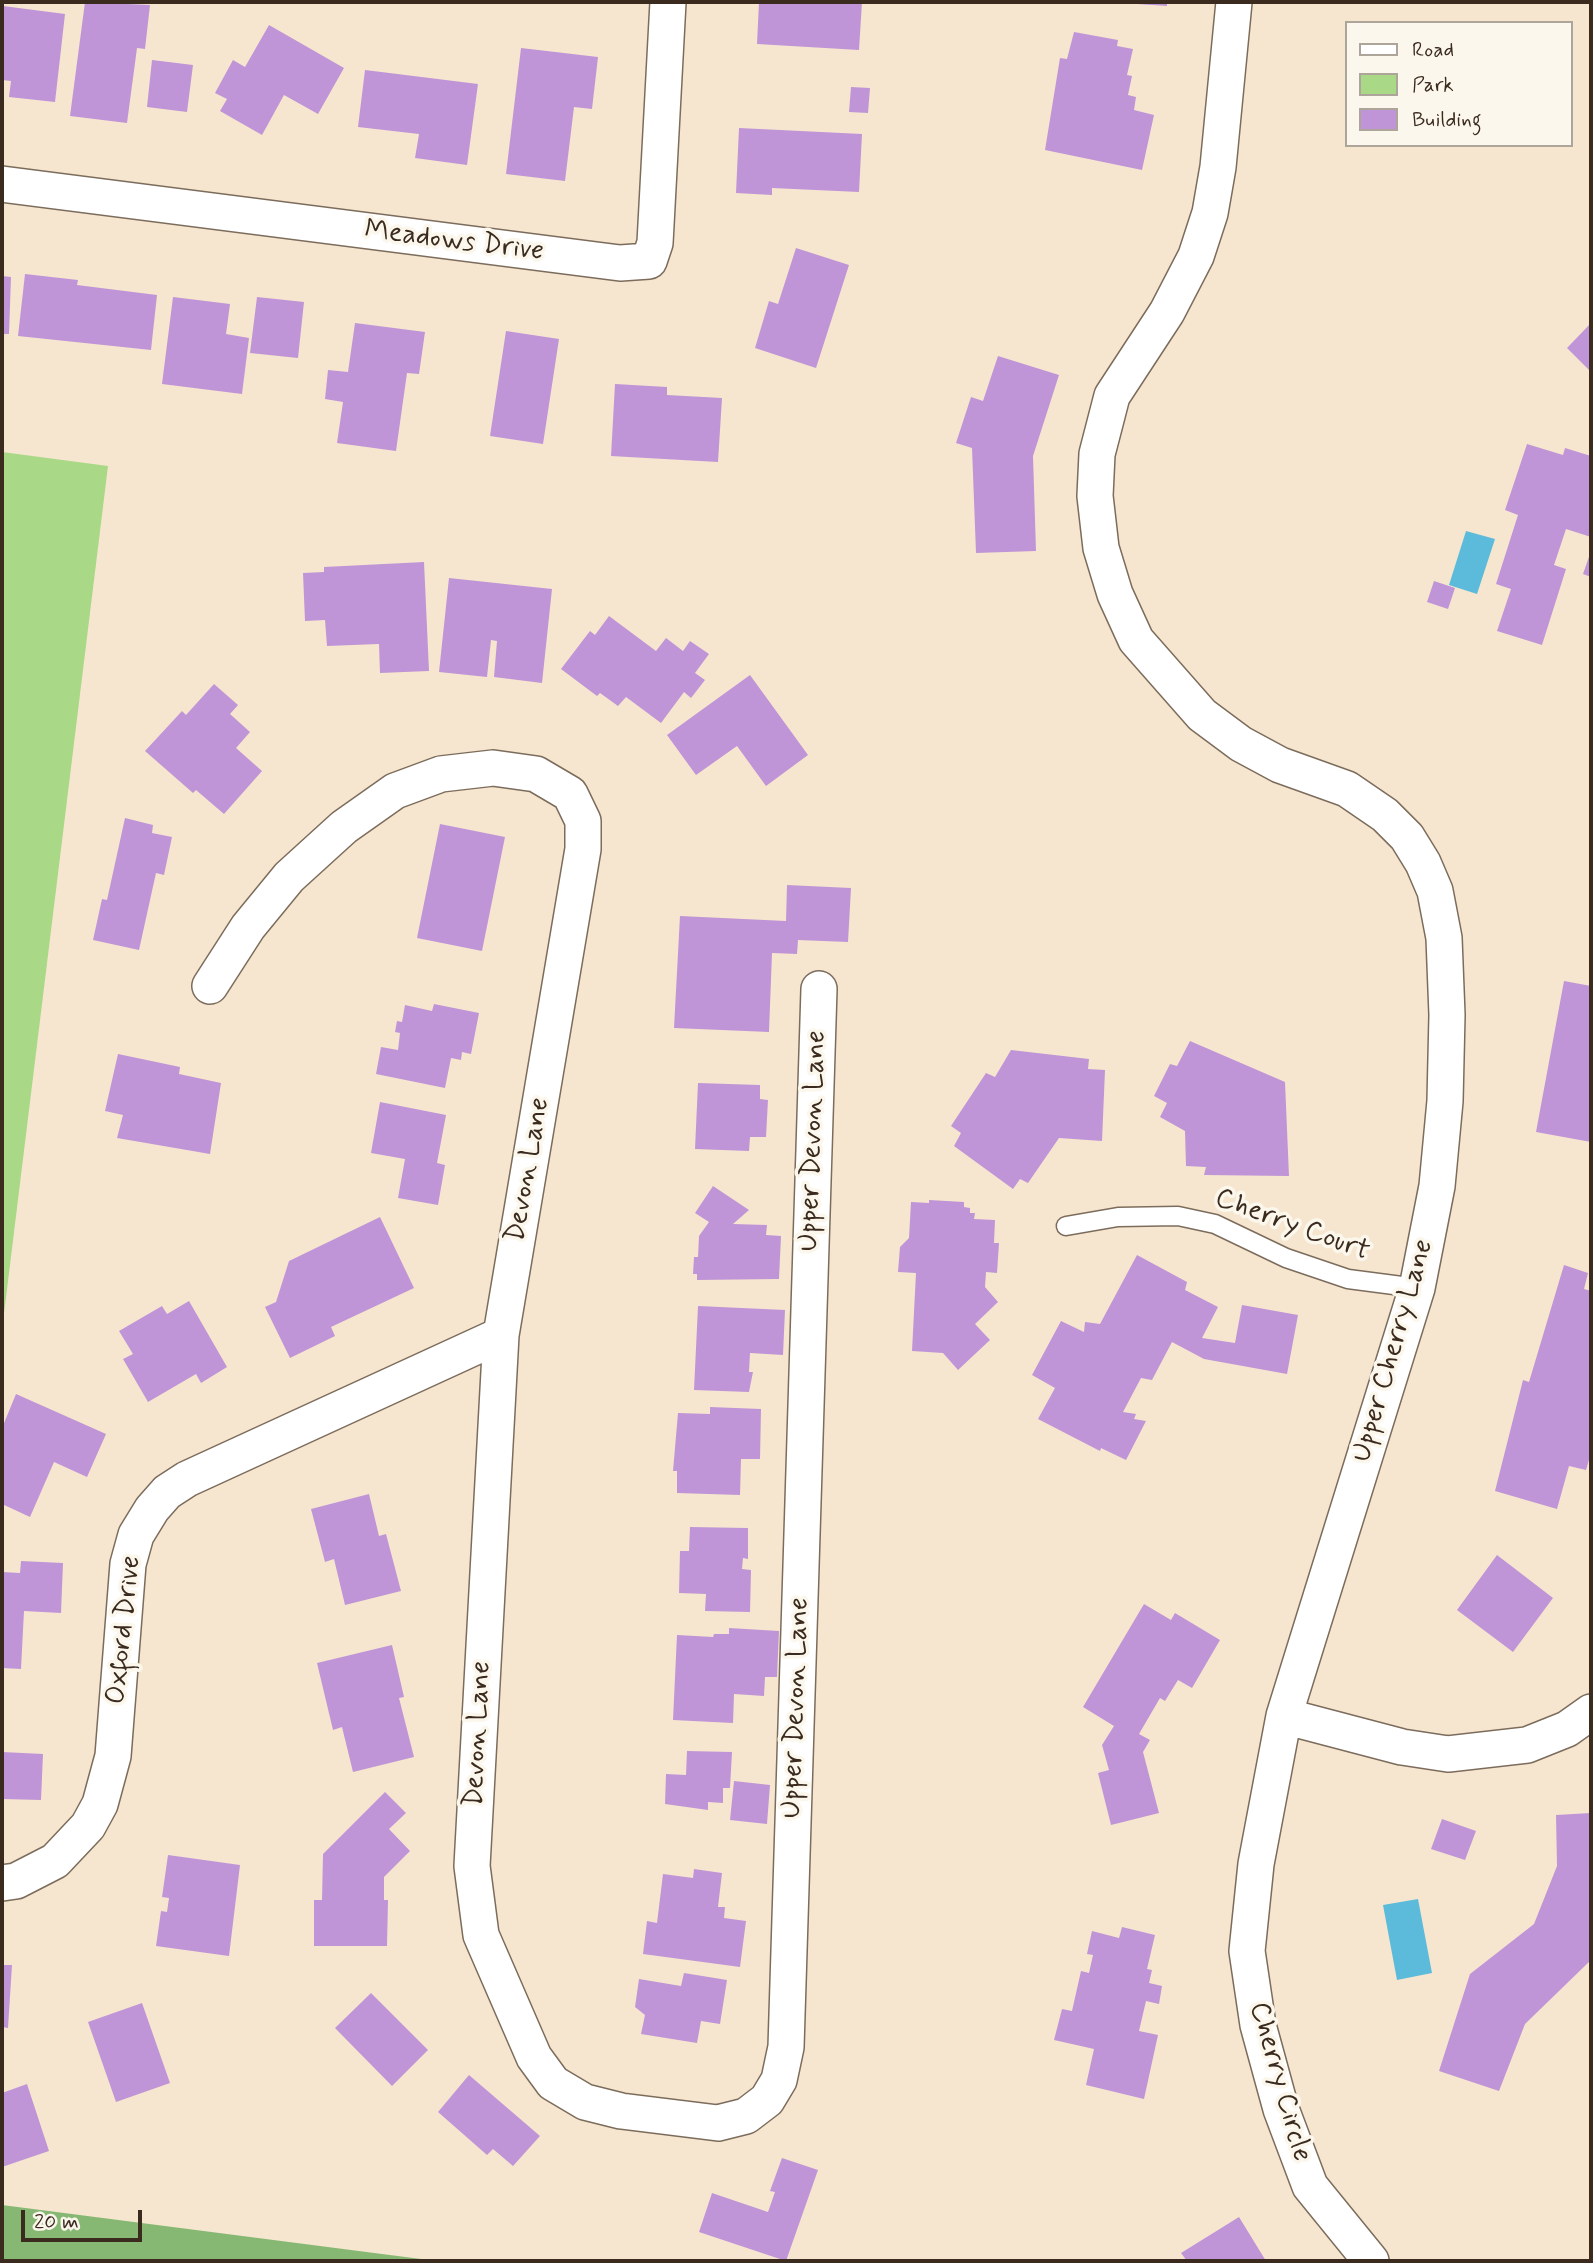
<!DOCTYPE html>
<style>
body{margin:0}
#map{position:relative;width:1593px;height:2263px;overflow:hidden;background:#f6e6cf;font-family:Mynerve,sans-serif}
canvas{display:block}
.frame{position:absolute;inset:0;border:4px solid #3b2a1e;pointer-events:none}
.legend{position:absolute;left:1345px;top:21px;width:228px;height:126px;box-sizing:border-box;background:#fbf7ec;border:2px solid #aea59a;margin:0;padding:9px 12px;list-style:none;font-size:21px;color:#3b2a1e}
.legend li{display:flex;align-items:center;gap:14px;height:35px}
.legend b{width:35px;border:2px solid #aea59a}
.scale{position:absolute;left:21px;top:2210px;width:121px;height:32px;box-sizing:border-box;border:4px solid #3b2a1e;border-top:0;padding-left:9px;font-size:21px;line-height:24px;white-space:nowrap;color:#3b2a1e;-webkit-text-stroke:5px #fbf7ec;paint-order:stroke}
</style>
<div id="map">
<canvas width="1593" height="2263"></canvas>
<div class="frame"></div>
<ul class="legend">
<li><b style="height:9px;background:#fff"></b>Road</li>
<li><b style="height:19px;background:#a9d886"></b>Park</li>
<li><b style="height:19px;background:#bf95d7"></b>Building</li>
</ul>
<div class="scale">20 m</div>
</div>
<script>
const ctx = document.querySelector('canvas').getContext('2d');
ctx.lineJoin = 'round';
function fill(path, color) { ctx.fillStyle = color; ctx.fill(path, 'evenodd'); }
const toPath = rows => new Path2D(rows.map(r => 'M' + r).join(''));
function strokePath(path, color, width, dash) { ctx.strokeStyle = color; ctx.lineWidth = width; ctx.lineCap = dash ? 'butt' : 'round'; ctx.setLineDash(dash || []); ctx.stroke(path); }
function label(font, color, halo, rows, align = 'center') {
  ctx.font = font + ' Mynerve,sans-serif'; ctx.lineWidth = 7; ctx.setLineDash([]); ctx.textBaseline = 'middle'; ctx.strokeStyle = halo; ctx.fillStyle = color; for (const [text, x, y, turn = 0] of rows) {
    ctx.save(); ctx.translate(x, y); ctx.rotate((+turn || 0) * Math.PI / 180); ctx.textAlign = isNaN(turn) ? turn : align; if (halo) ctx.strokeText(text, 0, 0); ctx.fillText(text, 0, 0); ctx.restore();
  }
}
fill(toPath([
 [2,452,108,466,2,1330]
]), '#a9d886');
fill(toPath([
 [2,2205,382,2254,437,2261,2,2261]
]), '#86b873');
fill(toPath([
 [1466,531,1495,539,1477,594,1449,585],
 [1418,1899,1432,1973,1397,1980,1383,1905]
]), '#5cbbda');
fill(toPath([
 [85,2,150,5,145,49,137,48,127,123,70,116],
 [759,2,862,2,859,50,757,44],
 [1137,2,1167,2,1167,6,1137,4],
 [3,6,65,14,55,102,9,97,11,81,2,80],
 [269,25,344,68,318,114,284,95,262,135,220,111,227,99,215,93,233,60,245,67],
 [1074,32,1118,40,1117,46,1133,49,1127,75,1132,76,1128,95,1136,97,1134,110,1154,115,1142,170,1045,150,1060,58,1067,59],
 [521,48,598,57,592,109,574,107,565,181,506,174],
 [152,60,193,65,187,112,147,107],
 [365,70,478,84,467,165,415,158,419,134,358,127],
 [851,87,870,88,868,113,849,112],
 [739,128,862,134,859,192,772,188,772,195,736,193],
 [796,248,849,265,816,368,755,348,769,301,778,304],
 [25,274,78,280,77,285,157,295,151,350,18,336],
 [2,276,11,277,9,334,2,334],
 [173,297,230,304,226,334,249,338,242,394,162,384],
 [257,297,304,302,298,358,250,353],
 [355,323,425,332,419,374,407,373,396,451,337,443,343,402,325,399,328,370,348,372],
 [1591,323,1591,372,1567,348],
 [506,331,559,339,543,444,490,436],
 [998,356,1059,375,1033,456,1036,551,976,553,972,448,956,443,971,397,983,401],
 [615,384,667,387,667,395,722,398,718,462,611,456],
 [1527,444,1563,455,1565,448,1591,456,1591,537,1566,529,1554,565,1566,569,1542,645,1497,631,1511,589,1496,584,1518,515,1505,510],
 [1591,551,1591,577,1583,574],
 [424,562,429,671,380,673,379,644,327,646,325,620,305,621,303,573,324,572,324,567],
 [449,578,552,589,542,683,494,677,497,641,491,640,487,677,439,672],
 [1434,581,1455,588,1448,609,1427,602],
 [609,616,656,651,666,638,683,651,690,641,709,654,695,673,705,680,691,698,684,692,661,723,626,697,618,706,600,693,597,696,561,669,590,631,595,635],
 [750,675,808,755,766,786,737,746,696,775,667,735],
 [214,684,238,705,230,714,250,732,236,748,262,771,224,814,196,790,193,793,145,751,182,711,186,715],
 [125,818,153,825,152,833,172,837,164,875,156,873,139,950,93,940,102,899,107,900],
 [440,824,505,837,482,951,417,938],
 [787,885,851,888,848,942,798,940,797,954,772,953,769,1032,674,1028,680,916,786,921],
 [1564,981,1591,986,1591,1142,1536,1132],
 [434,1004,479,1013,471,1054,462,1052,461,1060,451,1058,445,1088,376,1074,381,1047,398,1050,400,1033,395,1032,397,1021,402,1022,405,1005,432,1011],
 [1190,1041,1285,1082,1289,1176,1204,1175,1206,1167,1186,1166,1185,1131,1160,1117,1167,1103,1154,1096,1170,1064,1177,1066],
 [1011,1050,1089,1059,1088,1069,1105,1070,1102,1141,1059,1138,1028,1183,1020,1179,1013,1189,954,1146,961,1133,951,1126,986,1073,995,1077],
 [118,1054,180,1067,179,1074,221,1083,210,1154,117,1138,123,1115,105,1111],
 [698,1083,760,1085,760,1099,768,1100,766,1137,750,1137,749,1151,695,1149],
 [380,1102,446,1115,437,1163,445,1165,438,1205,398,1198,405,1159,371,1153],
 [713,1186,749,1210,733,1224,767,1225,766,1235,781,1236,779,1279,697,1280,697,1274,693,1274,694,1257,698,1257,699,1236,709,1222,695,1213],
 [929,1200,964,1202,964,1207,970,1208,970,1213,975,1213,974,1219,995,1220,994,1243,999,1243,997,1273,986,1272,985,1287,998,1302,975,1324,990,1340,958,1370,943,1353,912,1351,916,1273,898,1272,900,1247,909,1238,911,1202,929,1203],
 [380,1217,414,1288,331,1327,335,1336,290,1358,265,1307,276,1302,289,1261],
 [1137,1255,1187,1282,1185,1290,1218,1307,1202,1338,1235,1343,1242,1305,1298,1315,1287,1374,1204,1359,1172,1342,1152,1380,1141,1378,1123,1412,1136,1414,1134,1419,1146,1421,1126,1460,1101,1448,1100,1451,1038,1419,1055,1388,1032,1375,1061,1321,1084,1332,1085,1322,1100,1324],
 [1564,1265,1588,1273,1584,1289,1591,1291,1591,1453,1586,1470,1569,1466,1557,1509,1495,1491,1523,1380,1529,1382],
 [189,1301,227,1367,201,1383,196,1374,148,1402,123,1359,133,1354,119,1331,162,1306,167,1314],
 [698,1306,785,1310,783,1355,750,1353,749,1372,753,1372,749,1392,694,1390],
 [16,1394,106,1434,87,1477,54,1462,30,1517,2,1504,2,1428],
 [710,1407,761,1409,760,1459,741,1459,740,1495,677,1493,677,1471,673,1471,678,1413,710,1414],
 [369,1494,379,1536,386,1534,401,1591,345,1605,334,1559,325,1562,311,1509],
 [690,1527,748,1528,748,1559,743,1558,742,1569,751,1570,750,1612,705,1611,706,1594,679,1593,680,1551,689,1551],
 [1497,1555,1553,1598,1513,1652,1457,1610],
 [21,1561,63,1563,61,1613,24,1611,21,1669,2,1668,2,1572,20,1573],
 [1144,1604,1171,1620,1175,1613,1220,1640,1192,1688,1178,1680,1165,1701,1160,1698,1139,1734,1150,1740,1143,1752,1159,1813,1111,1825,1098,1773,1109,1770,1102,1745,1114,1726,1083,1707],
 [729,1628,779,1631,777,1677,765,1677,764,1696,734,1694,733,1723,673,1720,677,1635,713,1637,714,1634,729,1634],
 [392,1645,404,1697,399,1698,414,1757,353,1772,342,1727,333,1730,317,1663],
 [687,1751,732,1752,730,1788,723,1788,723,1803,708,1802,708,1810,665,1804,666,1774,686,1775],
 [2,1752,43,1754,41,1800,2,1799],
 [734,1781,770,1785,767,1824,730,1820],
 [385,1792,406,1813,389,1829,410,1851,384,1877,384,1900,388,1900,387,1946,314,1946,314,1900,322,1900,323,1854],
 [1591,1813,1591,1960,1525,2024,1499,2091,1439,2071,1470,1974,1534,1924,1557,1866,1556,1815],
 [1442,1819,1476,1831,1465,1860,1431,1849],
 [168,1855,240,1865,229,1956,156,1946,161,1911,167,1912,169,1898,162,1897],
 [694,1869,722,1873,718,1907,725,1907,724,1918,746,1921,740,1967,643,1954,647,1921,657,1923,663,1874,693,1878],
 [1122,1927,1155,1935,1147,1969,1152,1970,1149,1983,1162,1986,1159,2004,1146,2001,1139,2031,1158,2035,1144,2099,1086,2085,1094,2049,1054,2040,1062,2009,1072,2011,1081,1971,1089,1973,1093,1955,1087,1954,1092,1931,1119,1938],
 [2,1965,12,1965,8,2028,2,2027],
 [684,1973,727,1980,720,2024,701,2021,697,2043,641,2034,645,2015,635,2007,639,1979,681,1986],
 [371,1993,428,2050,392,2086,335,2028],
 [142,2003,170,2083,116,2102,88,2022],
 [469,2075,540,2136,513,2166,493,2149,487,2155,438,2112],
 [27,2084,49,2151,2,2167,2,2093],
 [782,2158,818,2170,786,2261,699,2232,712,2193,768,2212,775,2192,770,2191],
 [1239,2217,1266,2261,1187,2261,1181,2253]
]), '#bf95d7');
const service = toPath([
 [1066,1226,1118,1217,1178,1216,1215,1224,1286,1258,1348,1279,1417,1288]
]);
const minor = toPath([
 [1234,2,1218,167,1210,213,1196,256,1167,312,1112,396,1097,454,1095,496,1101,548,1115,594,1136,640,1202,715,1241,744,1280,765,1347,789,1385,815,1407,837,1423,863,1435,891,1444,938,1447,1015,1445,1101,1437,1186,1417,1288,1284,1716,1256,1864,1247,1951,1258,2025,1281,2109,1310,2186,1371,2261],
 [2,184,620,263,649,261,655,243,668,2],
 [210,986,248,927,289,877,344,827,395,791,441,774,493,768,536,774,570,794,583,821,583,849,501,1335,472,1866,481,1935,534,2057,553,2083,585,2102,621,2111,718,2123,746,2116,767,2100,779,2080,786,2047,819,989],
 [1284,1716,1402,1747,1448,1754,1527,1745,1567,1729,1591,1712],
 [2,1883,16,1881,55,1861,88,1826,100,1804,113,1756,128,1564,136,1535,152,1509,167,1492,187,1479,501,1335]
]);
strokePath(service, '#7c6c5c', 21);
strokePath(minor, '#7c6c5c', 38);
strokePath(service, '#fff', 18);
strokePath(minor, '#fff', 35);
label('28px', '#3b2a1e', '#fbf7ec', [
 ["Meadows Drive",454,242,7],
 ["Upper Devon Lane",814,1141,-88],
 ["Devon Lane",529,1170,-80],
 ["Cherry Court",1292,1226,20],
 ["Upper Cherry Lane",1394,1351,-74],
 ["Oxford Drive",125,1630,-84],
 ["Upper Devon Lane",797,1708,-88],
 ["Devon Lane",479,1734,-87],
 ["Cherry Circle",1279,2082,74]
]);
</script>
